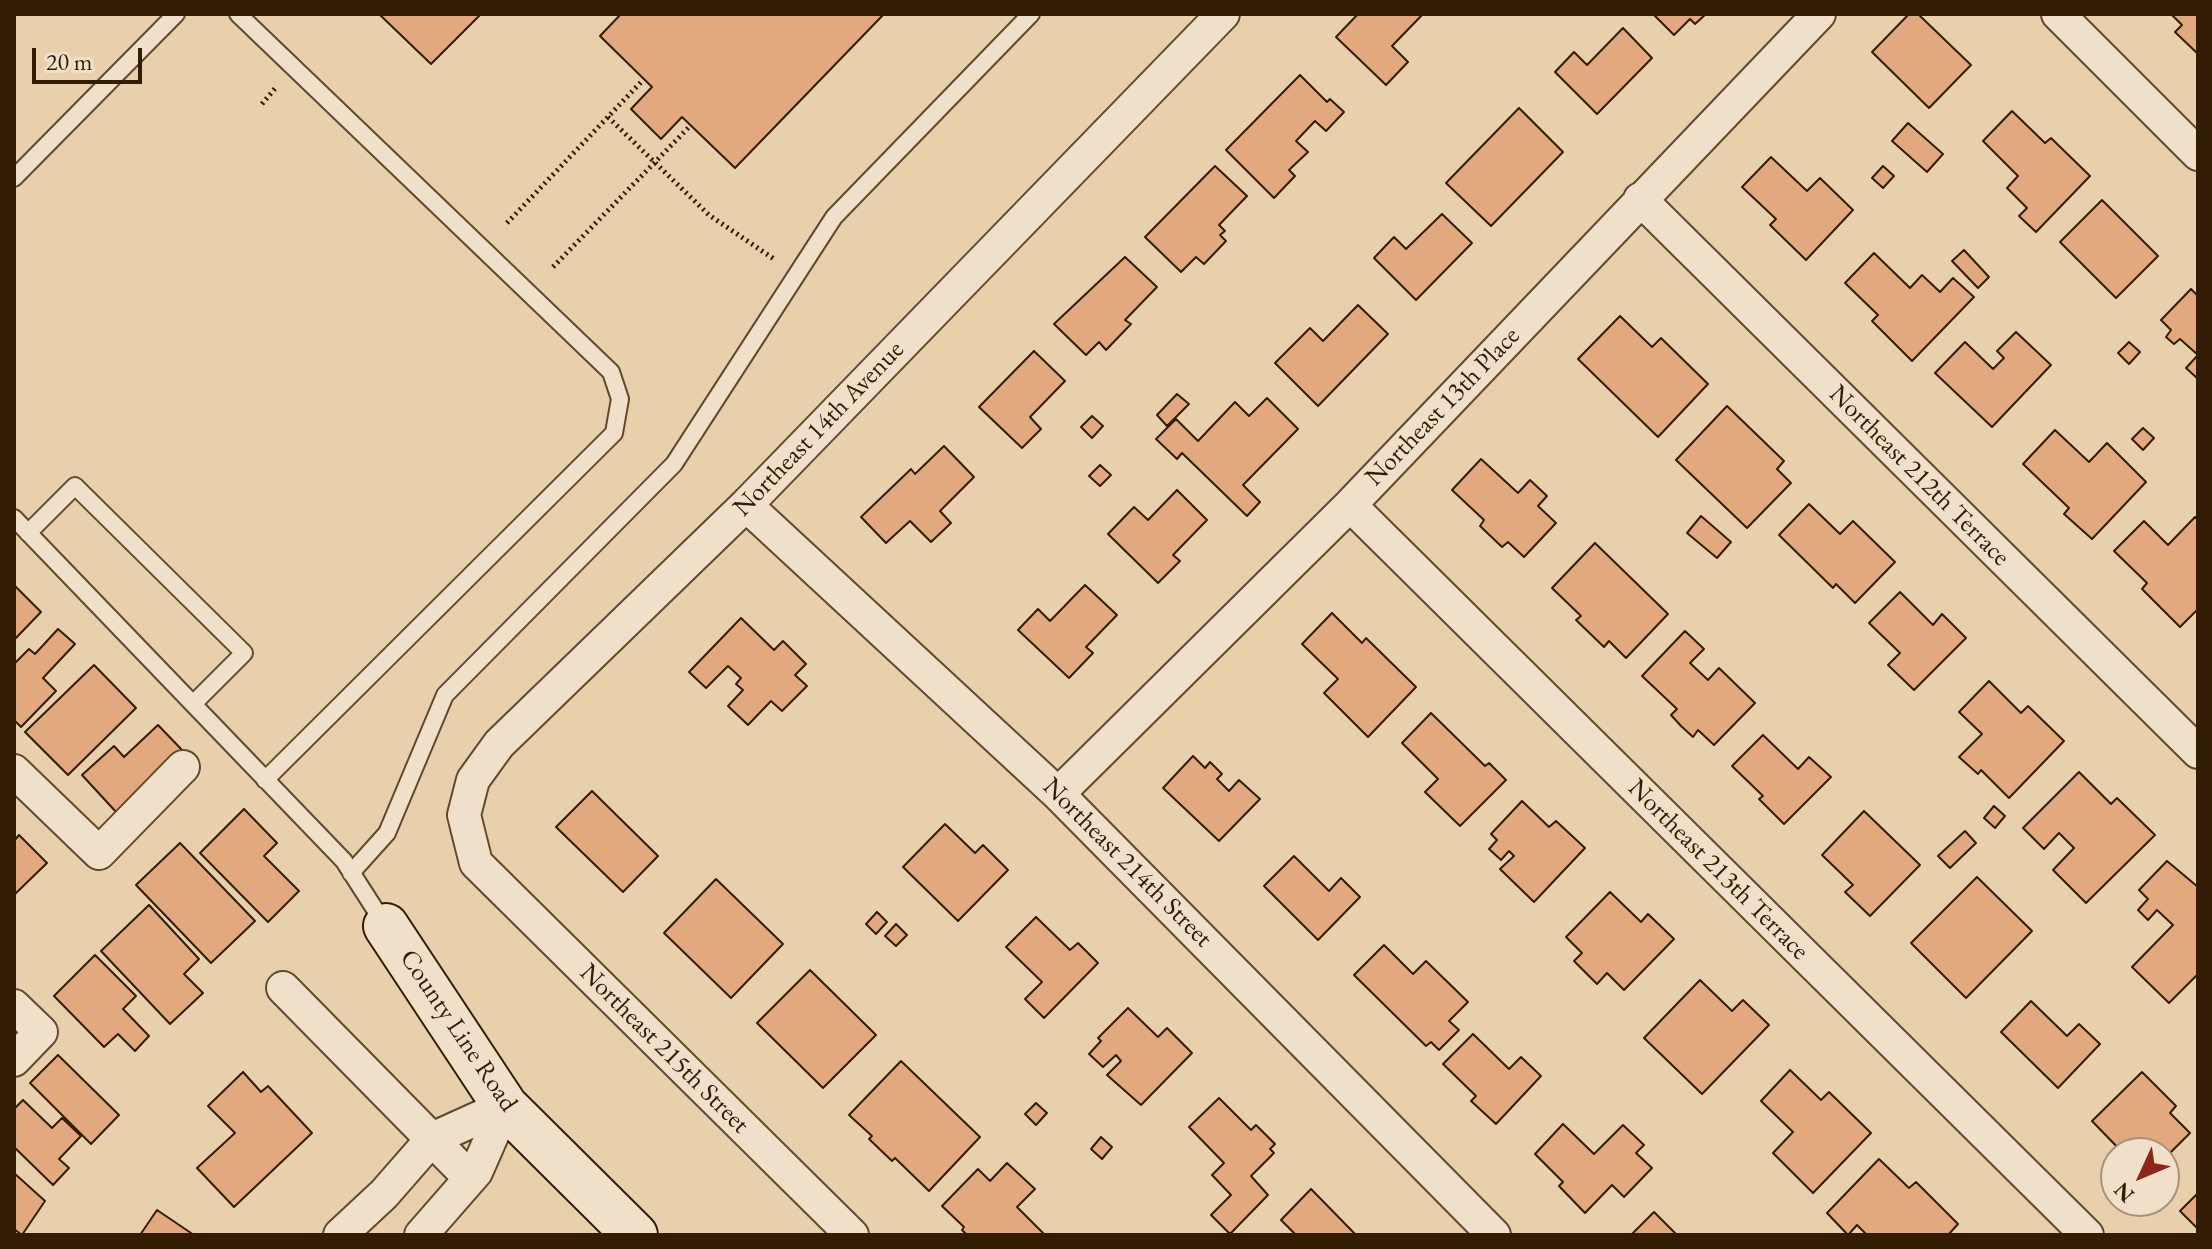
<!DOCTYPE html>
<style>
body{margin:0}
#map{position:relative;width:2212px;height:1249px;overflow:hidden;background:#e9d0ac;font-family:"EB Garamond",serif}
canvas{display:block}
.frame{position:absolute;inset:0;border:16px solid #321d04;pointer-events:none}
.north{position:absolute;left:2100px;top:1137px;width:80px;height:80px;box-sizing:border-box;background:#f1e0c9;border:2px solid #a5927a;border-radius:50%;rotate:226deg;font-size:22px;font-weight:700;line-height:32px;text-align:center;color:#321d04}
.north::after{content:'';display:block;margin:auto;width:28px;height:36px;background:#8f2418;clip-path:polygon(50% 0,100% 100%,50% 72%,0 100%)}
.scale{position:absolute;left:32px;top:48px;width:110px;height:36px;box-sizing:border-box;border:4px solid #321d04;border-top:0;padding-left:10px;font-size:24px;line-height:28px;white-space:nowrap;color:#321d04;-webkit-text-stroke:6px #f1e0c9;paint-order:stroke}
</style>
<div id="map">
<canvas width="2212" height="1249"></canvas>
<div class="frame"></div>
<div class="north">N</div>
<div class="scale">20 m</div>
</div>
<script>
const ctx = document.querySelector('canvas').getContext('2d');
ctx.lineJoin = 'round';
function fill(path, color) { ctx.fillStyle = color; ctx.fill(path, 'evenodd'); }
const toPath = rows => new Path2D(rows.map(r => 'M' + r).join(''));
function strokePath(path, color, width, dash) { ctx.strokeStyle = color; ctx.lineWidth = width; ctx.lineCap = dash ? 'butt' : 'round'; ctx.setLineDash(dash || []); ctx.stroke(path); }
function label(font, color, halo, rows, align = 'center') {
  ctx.font = font + ' "EB Garamond",serif'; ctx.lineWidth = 8; ctx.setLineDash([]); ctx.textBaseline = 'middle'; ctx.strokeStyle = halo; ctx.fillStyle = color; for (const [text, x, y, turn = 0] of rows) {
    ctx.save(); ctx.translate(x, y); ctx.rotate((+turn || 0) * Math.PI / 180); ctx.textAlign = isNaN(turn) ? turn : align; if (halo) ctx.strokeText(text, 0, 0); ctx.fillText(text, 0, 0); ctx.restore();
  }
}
const building = toPath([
 [379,14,481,14,431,64,379,14],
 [621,14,884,14,735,168,682,117,661,139,631,109,652,87,600,36,621,14],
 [1358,14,1423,14,1392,46,1408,62,1386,85,1336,37,1358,14],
 [1653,14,1706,14,1695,24,1690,19,1674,35,1653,14],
 [1909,14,1918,14,1971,65,1929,108,1872,52,1909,14],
 [2171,14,2198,14,2198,54,2175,32,2182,25,2171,14],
 [1623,28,1652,58,1597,114,1555,72,1574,52,1587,65,1623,28],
 [1300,75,1327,102,1330,99,1344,112,1326,131,1315,121,1296,141,1308,152,1289,170,1295,176,1274,198,1226,150,1300,75],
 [1519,108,1563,152,1491,226,1446,183,1519,108],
 [2012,111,2045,143,2051,138,2090,176,2036,232,2019,216,2027,208,2007,188,2018,176,1983,141,2012,111],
 [1908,123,1943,154,1927,172,1892,141,1908,123],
 [1771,157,1807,191,1820,178,1853,210,1806,260,1770,225,1776,219,1742,187,1771,157],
 [1215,166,1247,196,1219,225,1225,231,1220,235,1226,241,1204,264,1196,257,1181,272,1145,237,1215,166],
 [1883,166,1894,176,1883,188,1872,178,1883,166],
 [2102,200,2158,256,2116,298,2060,242,2102,200],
 [1442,214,1472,243,1416,300,1374,258,1394,237,1406,249,1442,214],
 [1964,250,1989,277,1978,288,1952,261,1964,250],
 [1874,253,1910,288,1922,275,1940,292,1953,278,1974,297,1912,361,1872,321,1878,315,1845,283,1874,253],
 [1125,257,1157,287,1125,320,1131,324,1106,350,1099,342,1086,355,1054,324,1125,257],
 [2191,289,2198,296,2198,355,2180,339,2174,344,2166,337,2171,330,2161,320,2191,289],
 [1358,305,1388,334,1318,406,1275,363,1310,328,1323,341,1358,305],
 [1620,316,1652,347,1661,338,1708,384,1658,437,1578,359,1620,316],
 [2016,332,2051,365,1992,427,1935,373,1965,342,1993,369,2004,358,1997,351,2016,332],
 [2129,342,2140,352,2129,364,2118,353,2129,342],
 [1034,351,1065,381,1030,417,1041,429,1022,448,979,407,1034,351],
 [2198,355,2198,379,2186,368,2198,355],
 [1177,394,1189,404,1167,426,1157,415,1177,394],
 [1267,398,1298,429,1243,485,1260,502,1247,516,1182,453,1177,459,1156,439,1176,419,1198,441,1235,402,1249,416,1267,398],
 [1727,406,1784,461,1777,469,1791,483,1747,528,1676,460,1727,406],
 [1092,416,1103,426,1092,438,1081,427,1092,416],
 [2143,428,2154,438,2143,450,2132,439,2143,428],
 [2055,430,2089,462,2107,443,2146,482,2092,539,2064,514,2069,508,2023,464,2055,430],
 [944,446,974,477,940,511,951,523,931,542,910,521,886,543,861,517,911,469,915,474,944,446],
 [1481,459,1518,493,1530,480,1547,496,1538,506,1556,523,1524,557,1508,542,1502,547,1480,526,1484,520,1452,490,1481,459],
 [1100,465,1111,475,1100,486,1089,476,1100,465],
 [1177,490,1207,520,1173,555,1180,561,1158,583,1108,534,1134,507,1148,520,1177,490],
 [1809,504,1840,534,1853,521,1895,562,1855,603,1836,584,1833,588,1779,535,1809,504],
 [1701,516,1731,542,1717,558,1687,533,1701,516],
 [2195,517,2198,520,2198,609,2180,627,2142,589,2147,583,2114,551,2144,521,2168,545,2195,517],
 [1595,543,1668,614,1626,658,1609,641,1604,647,1576,620,1581,616,1552,588,1595,543],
 [14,585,41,612,14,640,14,585],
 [1085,585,1117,615,1086,647,1093,653,1069,678,1018,630,1038,609,1050,621,1085,585],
 [1900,592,1933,625,1942,614,1966,638,1914,690,1888,665,1900,653,1869,623,1900,592],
 [1332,613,1362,643,1366,638,1416,687,1368,737,1324,693,1338,679,1302,644,1332,613],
 [741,618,774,650,783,641,806,664,795,675,807,686,782,711,771,701,748,725,728,706,743,690,736,684,741,678,728,666,706,688,689,672,741,618],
 [58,629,75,644,43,678,56,691,21,727,14,720,14,664,29,649,35,654,58,629],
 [1685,631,1704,649,1690,663,1708,680,1719,668,1755,703,1714,745,1698,730,1693,737,1681,726,1671,715,1677,709,1642,676,1685,631],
 [94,665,136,708,68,775,25,732,94,665],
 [1989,681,2021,713,2028,706,2064,741,2009,798,1981,770,1978,774,1959,757,1982,734,1959,712,1989,681],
 [1431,713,1485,766,1489,763,1506,780,1460,826,1425,792,1438,779,1402,743,1431,713],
 [158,725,183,751,117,813,82,775,114,746,124,757,158,725],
 [1763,735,1798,769,1809,757,1831,777,1784,824,1759,799,1763,796,1732,766,1763,735],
 [1193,756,1205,768,1210,762,1222,774,1217,779,1229,791,1239,780,1260,799,1219,841,1163,788,1193,756],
 [2079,772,2111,804,2117,798,2155,835,2086,903,2053,870,2074,848,2059,833,2044,849,2023,828,2079,772],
 [592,791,658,856,623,892,556,827,592,791],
 [1522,801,1549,827,1556,821,1585,848,1534,902,1500,869,1514,856,1509,851,1501,860,1489,849,1497,840,1491,834,1522,801],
 [1994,806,2005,816,1995,828,1984,818,1994,806],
 [244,809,277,843,264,856,299,891,268,922,200,853,244,809],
 [1864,811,1920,865,1870,916,1845,892,1853,885,1822,855,1864,811],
 [945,824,975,853,983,845,1008,870,958,921,903,867,945,824],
 [1965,831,1976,843,1950,868,1938,856,1965,831],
 [19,835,47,863,14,895,14,841,19,835],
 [180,843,255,921,211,963,136,885,180,843],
 [1294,856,1329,891,1341,878,1360,897,1318,940,1264,886,1294,856],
 [2167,861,2198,887,2198,974,2169,1003,2132,967,2173,925,2157,910,2148,920,2138,910,2148,899,2139,890,2167,861],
 [1977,877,2032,931,1966,998,1911,943,1977,877],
 [716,879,783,944,731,998,664,933,716,879],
 [1610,892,1641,922,1648,914,1674,939,1624,990,1607,973,1597,984,1574,961,1582,953,1566,937,1610,892],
 [149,905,199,959,184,974,203,993,170,1024,101,951,149,905],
 [877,912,887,922,876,934,866,924,877,912],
 [1036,917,1070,950,1078,943,1098,963,1044,1018,1025,999,1042,982,1006,947,1036,917],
 [896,924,907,935,896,946,885,936,896,924],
 [1384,945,1413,974,1426,961,1468,1002,1449,1021,1459,1030,1439,1050,1431,1042,1426,1046,1354,975,1384,945],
 [95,955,136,996,123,1009,149,1036,135,1051,118,1034,104,1047,54,996,95,955],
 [810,970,876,1035,823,1088,757,1023,810,970],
 [1700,980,1732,1011,1743,1000,1769,1025,1702,1094,1644,1038,1700,980],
 [2031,1001,2067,1036,2079,1024,2100,1044,2058,1088,2001,1032,2031,1001],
 [1128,1008,1158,1037,1167,1028,1192,1053,1141,1105,1107,1075,1121,1061,1116,1055,1103,1067,1089,1054,1101,1041,1098,1038,1128,1008],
 [1473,1034,1509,1069,1521,1057,1541,1076,1496,1124,1471,1101,1476,1096,1443,1064,1473,1034],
 [58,1055,119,1115,91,1144,30,1083,58,1055],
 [901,1061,980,1137,929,1191,895,1158,892,1161,869,1139,872,1136,849,1115,901,1061],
 [1790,1070,1821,1100,1829,1092,1871,1133,1813,1193,1773,1153,1793,1132,1761,1101,1790,1070],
 [243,1072,261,1092,268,1086,312,1133,234,1207,197,1168,235,1133,208,1106,243,1072],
 [2142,1072,2176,1106,2170,1113,2190,1133,2164,1159,2164,1153,2123,1153,2092,1121,2142,1072],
 [1219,1098,1251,1130,1256,1125,1275,1144,1270,1149,1274,1153,1251,1176,1268,1195,1230,1234,1211,1215,1231,1195,1212,1175,1224,1163,1189,1127,1219,1098],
 [23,1100,52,1128,62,1118,81,1136,59,1159,69,1168,53,1185,14,1147,14,1109,23,1100],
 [1036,1103,1047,1113,1036,1125,1025,1114,1036,1103],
 [1563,1124,1594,1154,1623,1125,1644,1145,1636,1153,1652,1168,1624,1197,1612,1185,1585,1213,1559,1186,1563,1182,1535,1154,1563,1124],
 [1101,1137,1112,1147,1102,1159,1091,1149,1101,1137],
 [1879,1159,1909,1188,1916,1182,1958,1224,1948,1235,1867,1235,1857,1225,1848,1235,1827,1213,1879,1159],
 [1007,1163,1035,1189,1017,1207,1044,1234,967,1235,962,1230,964,1227,942,1206,978,1169,990,1181,1007,1163],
 [14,1173,45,1201,22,1235,14,1229,14,1173],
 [1311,1189,1356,1235,1296,1235,1281,1220,1311,1189],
 [2198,1193,2198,1229,2180,1211,2198,1193],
 [157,1210,194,1235,140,1235,157,1210],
 [1654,1212,1677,1235,1631,1235,1654,1212]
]);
fill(building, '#e2a97f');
strokePath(building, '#321d04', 2);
const lane = toPath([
 [238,14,611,372,620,399,614,433,265,780],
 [14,178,176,14],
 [14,518,344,861,385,925],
 [28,533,75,486,244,653,193,704],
 [351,873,387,833,445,695,674,464,834,217,1031,14]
]);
const street = toPath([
 [2058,14,2198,154],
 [1640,199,2198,752],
 [746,505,1058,794,1494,1235],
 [1350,505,2087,1235],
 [14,771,99,853,183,767],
 [1058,794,1350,505,1819,14],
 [283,988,470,1178],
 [14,1006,41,1032,14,1060],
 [340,1235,384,1194,432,1139,505,1106],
 [421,1235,476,1172,505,1106],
 [852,1235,476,863,464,815,473,780,499,744,746,505,1223,14]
]);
const secondary = toPath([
 [386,926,505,1106,635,1235]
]);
strokePath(lane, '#604a2e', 20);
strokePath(street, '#604a2e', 36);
strokePath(secondary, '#321d04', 48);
strokePath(toPath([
 [262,104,277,86],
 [608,117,709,215,774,259],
 [507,223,644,79],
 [553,267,691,125]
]), '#321d04', 5, [2, 4]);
strokePath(lane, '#f1e0c9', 16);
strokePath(street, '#f1e0c9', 32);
strokePath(secondary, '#f1e0c9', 44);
label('26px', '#321d04', '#f1e0c9', [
 ["Northeast 13th Place",1443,407,-46],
 ["Northeast 14th Avenue",819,429,-46],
 ["Northeast 212th Terrace",1919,476,45],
 ["Northeast 214th Street",1127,863,45],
 ["Northeast 213th Terrace",1718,870,45],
 ["County Line Road",458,1031,56],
 ["Northeast 215th Street",664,1049,45]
]);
</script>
